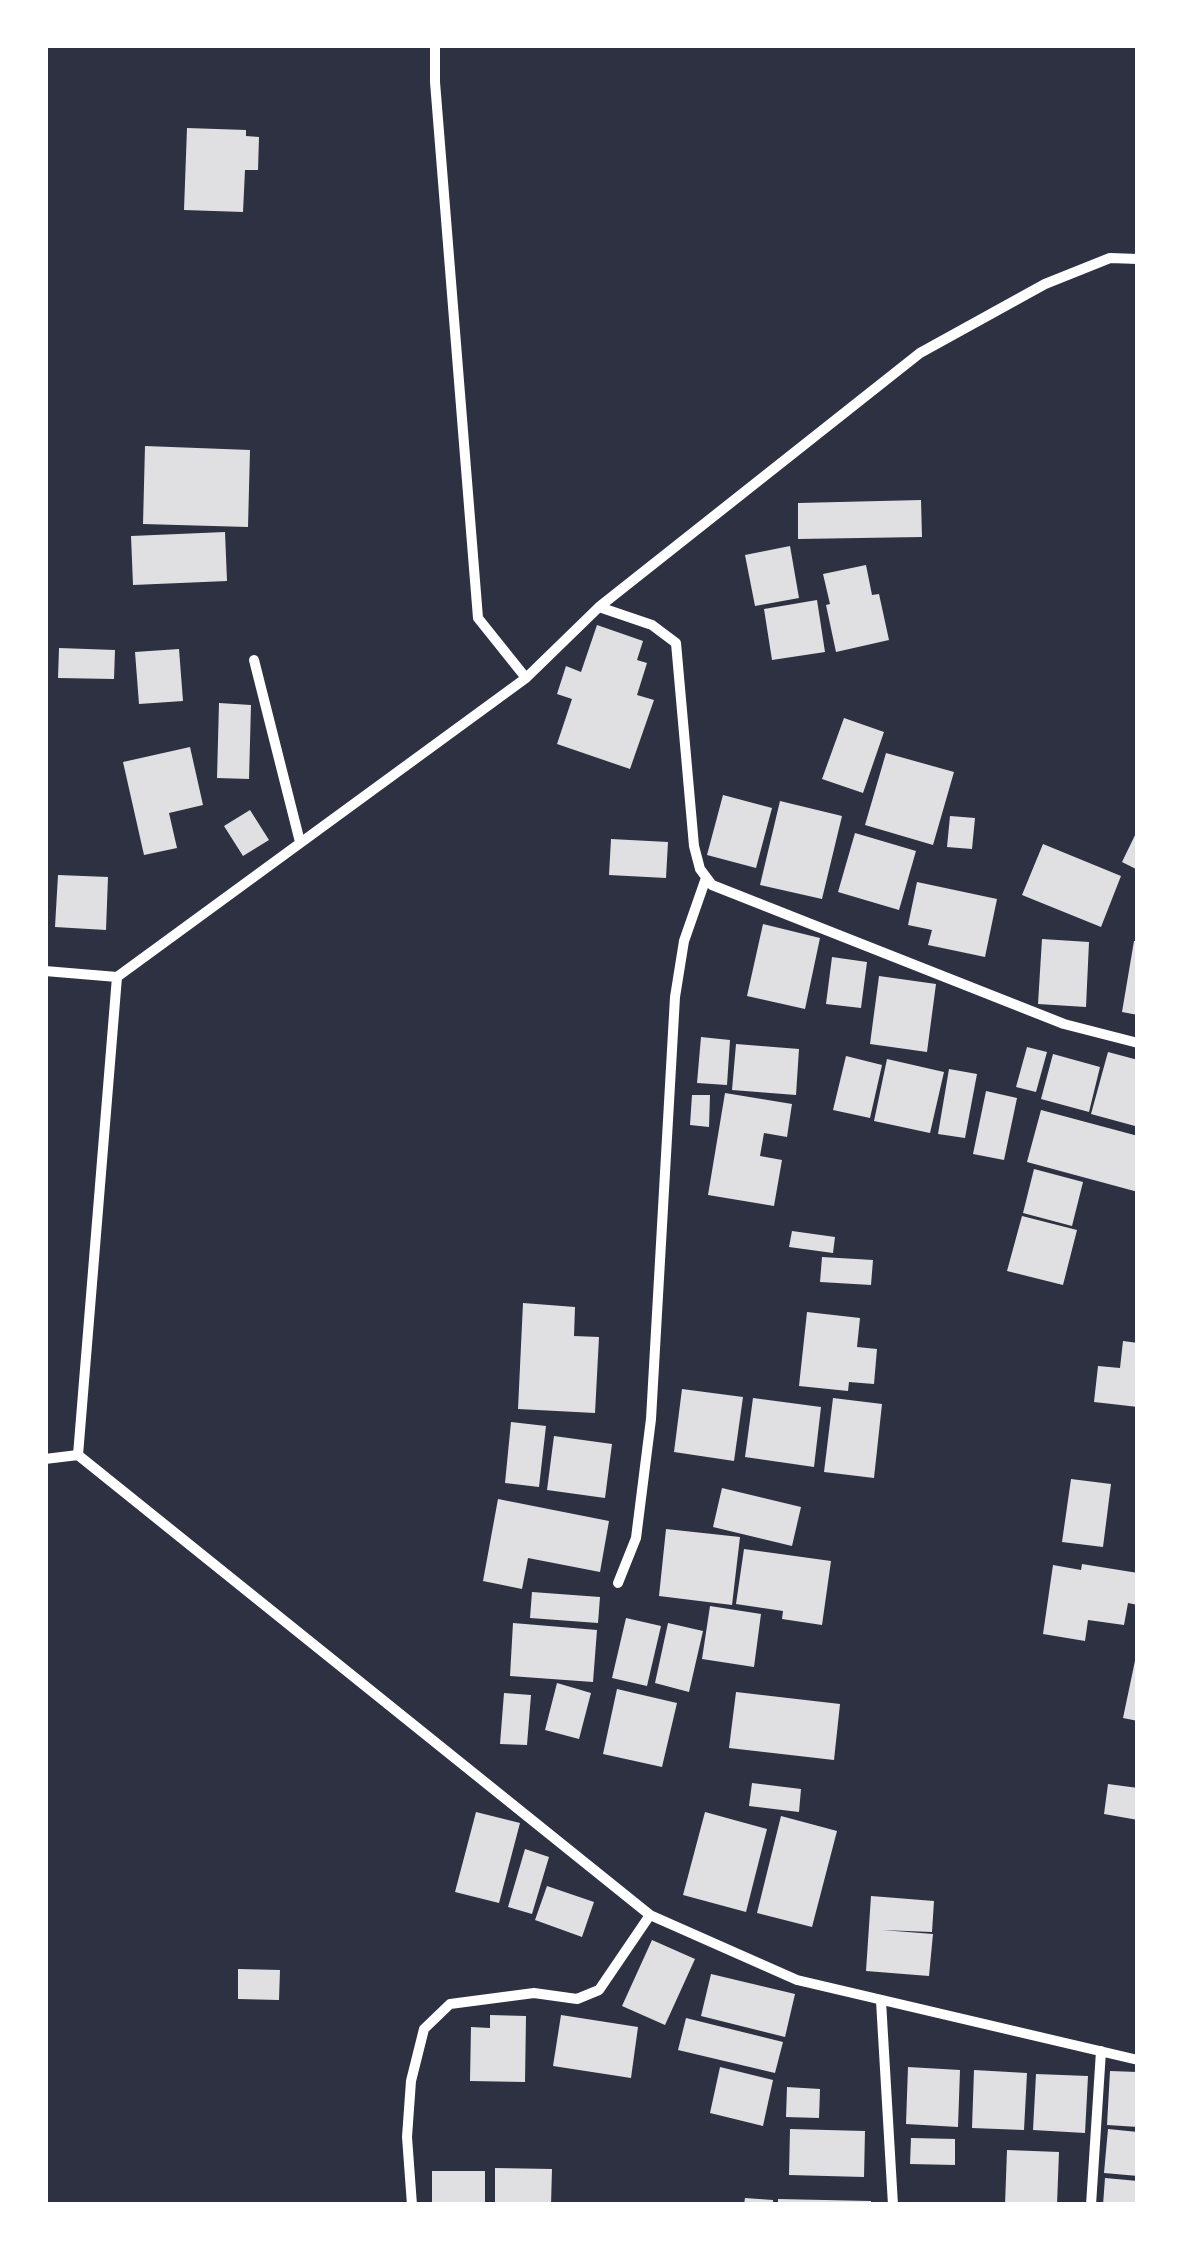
<!DOCTYPE html>
<style>
body{margin:0}
#map{position:relative;width:1183px;height:2250px;overflow:hidden;background:#2d3142;font-family:"PT Sans",sans-serif}
canvas{display:block}
.frame{position:absolute;inset:0;border:48px solid #fff;pointer-events:none}
</style>
<div id="map">
<canvas width="1183" height="2250"></canvas>
<div class="frame"></div>
</div>
<script>
const ctx = document.querySelector('canvas').getContext('2d');
ctx.lineJoin = 'round';
function fill(path, color) { ctx.fillStyle = color; ctx.fill(path, 'evenodd'); }
const toPath = rows => new Path2D(rows.map(r => 'M' + r).join(''));
function strokePath(path, color, width, dash) { ctx.strokeStyle = color; ctx.lineWidth = width; ctx.lineCap = dash ? 'butt' : 'round'; ctx.setLineDash(dash || []); ctx.stroke(path); }
fill(toPath([
 [187,128,246,130,246,136,259,137,258,170,245,170,243,212,184,210],
 [145,446,250,450,248,527,143,524],
 [921,500,922,537,798,539,798,503],
 [225,532,227,581,133,585,131,536],
 [790,546,799,598,755,606,745,555],
 [866,565,872,595,879,594,889,640,836,652,826,605,830,604,823,574],
 [817,600,825,652,772,660,764,609],
 [597,625,643,641,637,660,647,663,637,695,654,700,630,769,557,744,572,699,557,694,566,666,581,672],
 [59,648,115,650,114,679,58,678],
 [179,649,183,701,139,704,135,652],
 [219,703,251,705,249,779,217,778],
 [844,718,884,732,863,793,822,779],
 [190,747,203,805,169,813,177,848,144,855,123,762],
 [886,753,954,772,933,845,865,825],
 [723,795,772,808,756,868,707,855],
 [780,801,842,816,822,899,760,885],
 [250,810,269,840,243,856,224,826],
 [950,816,975,818,972,849,947,847],
 [1138,829,1138,870,1122,862],
 [855,833,916,851,899,910,838,892],
 [611,839,668,842,666,878,609,875],
 [1043,844,1121,876,1101,927,1022,895],
 [58,875,108,877,106,930,55,927],
 [917,882,997,899,985,957,928,945,932,930,908,925],
 [763,924,820,938,805,1009,747,996],
 [1042,939,1089,942,1086,1007,1038,1004],
 [1134,941,1138,941,1138,1015,1122,1012],
 [832,957,867,962,861,1008,826,1004],
 [879,976,936,984,927,1052,870,1044],
 [701,1037,730,1040,727,1085,697,1083],
 [736,1044,799,1049,796,1095,732,1090],
 [1027,1047,1047,1052,1036,1092,1016,1087],
 [1108,1052,1138,1060,1138,1113,1135,1126,1091,1114],
 [1053,1054,1100,1067,1089,1112,1041,1099],
 [846,1056,882,1065,870,1118,833,1110],
 [887,1059,944,1072,930,1133,874,1121],
 [949,1069,977,1074,965,1138,938,1134],
 [986,1091,1017,1098,1004,1160,973,1154],
 [725,1093,792,1104,787,1137,764,1133,760,1156,782,1160,774,1206,708,1195],
 [692,1095,710,1095,709,1127,690,1125],
 [1041,1110,1138,1136,1138,1192,1027,1162],
 [1034,1169,1083,1182,1072,1226,1023,1213],
 [1022,1216,1077,1230,1063,1285,1007,1271],
 [792,1231,835,1237,833,1253,789,1247],
 [822,1257,873,1260,871,1285,820,1282],
 [523,1303,575,1307,574,1336,599,1337,595,1413,518,1409],
 [807,1312,860,1318,857,1347,877,1349,874,1384,849,1382,848,1391,799,1386],
 [1123,1341,1138,1343,1138,1407,1094,1402,1098,1366,1120,1368],
 [682,1389,743,1397,734,1461,674,1452],
 [753,1398,821,1407,814,1467,745,1457],
 [833,1398,882,1404,874,1478,824,1472],
 [511,1422,546,1426,539,1487,505,1483],
 [554,1436,612,1444,605,1498,547,1490],
 [1071,1479,1111,1484,1103,1547,1062,1542],
 [722,1488,801,1507,792,1546,713,1527],
 [498,1499,609,1521,600,1572,528,1558,522,1589,483,1581],
 [666,1529,740,1537,732,1605,659,1596],
 [744,1549,831,1561,822,1625,782,1619,783,1611,736,1604],
 [1082,1564,1138,1573,1138,1605,1128,1603,1124,1625,1088,1620,1085,1641,1043,1634,1053,1565,1081,1570],
 [532,1592,600,1597,598,1623,530,1618],
 [710,1606,761,1614,754,1667,702,1659],
 [626,1618,661,1626,647,1686,612,1678],
 [513,1623,597,1630,593,1682,510,1676],
 [668,1623,703,1631,689,1692,655,1683],
 [1136,1656,1138,1656,1138,1721,1123,1718],
 [557,1683,591,1693,579,1739,545,1730],
 [617,1689,677,1703,662,1767,603,1754],
 [736,1692,840,1704,834,1760,729,1748],
 [504,1693,531,1695,527,1745,500,1744],
 [752,1783,801,1789,799,1812,749,1806],
 [1108,1784,1138,1788,1138,1820,1104,1814],
 [476,1812,520,1823,499,1903,455,1892],
 [705,1812,767,1829,746,1912,683,1895],
 [781,1816,837,1831,812,1927,757,1913],
 [525,1849,549,1857,532,1914,508,1907],
 [547,1886,594,1902,582,1937,535,1920],
 [871,1896,934,1901,932,1932,882,1930,933,1934,929,1976,866,1971],
 [652,1940,695,1959,665,2025,622,2006],
 [238,1969,280,1970,279,2000,238,1999],
 [711,1974,795,1994,785,2037,701,2016],
 [490,2015,526,2016,525,2082,470,2081,471,2027,490,2028],
 [561,2015,638,2027,631,2078,553,2066],
 [686,2018,783,2042,775,2073,678,2050],
 [720,2067,773,2080,763,2126,710,2113],
 [908,2067,960,2070,958,2127,906,2124],
 [974,2070,1027,2073,1024,2130,972,2128],
 [1110,2071,1138,2072,1138,2127,1107,2125],
 [1036,2074,1088,2076,1085,2133,1033,2130],
 [787,2087,820,2089,819,2118,786,2117],
 [790,2129,865,2131,864,2177,789,2175],
 [1108,2129,1138,2132,1138,2176,1104,2173],
 [911,2138,955,2139,955,2165,910,2164],
 [1007,2150,1059,2152,1057,2205,1005,2205],
 [495,2168,552,2169,551,2205,495,2205],
 [432,2171,485,2171,485,2205,432,2205],
 [1105,2178,1138,2181,1138,2205,1103,2205],
 [745,2198,773,2200,773,2205,744,2205],
 [778,2199,871,2201,871,2205,778,2205]
]), '#e0e0e3');
strokePath(toPath([
 [435,45,435,82,478,618,526,678],
 [599,607,652,625,676,643,694,846,700,869,712,885,1064,1024,1138,1043],
 [254,660,300,842],
 [45,971,117,977,526,678,599,607,920,353,1045,284,1110,258,1138,259],
 [117,977,78,1455,650,1915,797,1980,1138,2060],
 [45,1459,78,1455],
 [618,1583,636,1538,651,1419,675,997,684,941,706,878],
 [881,2001,893,2205],
 [412,2205,407,2137,411,2081,424,2029,450,2004,534,1993,577,1999,599,1990,650,1915],
 [1091,2205,1101,2051]
]), '#fff', 10);
</script>
